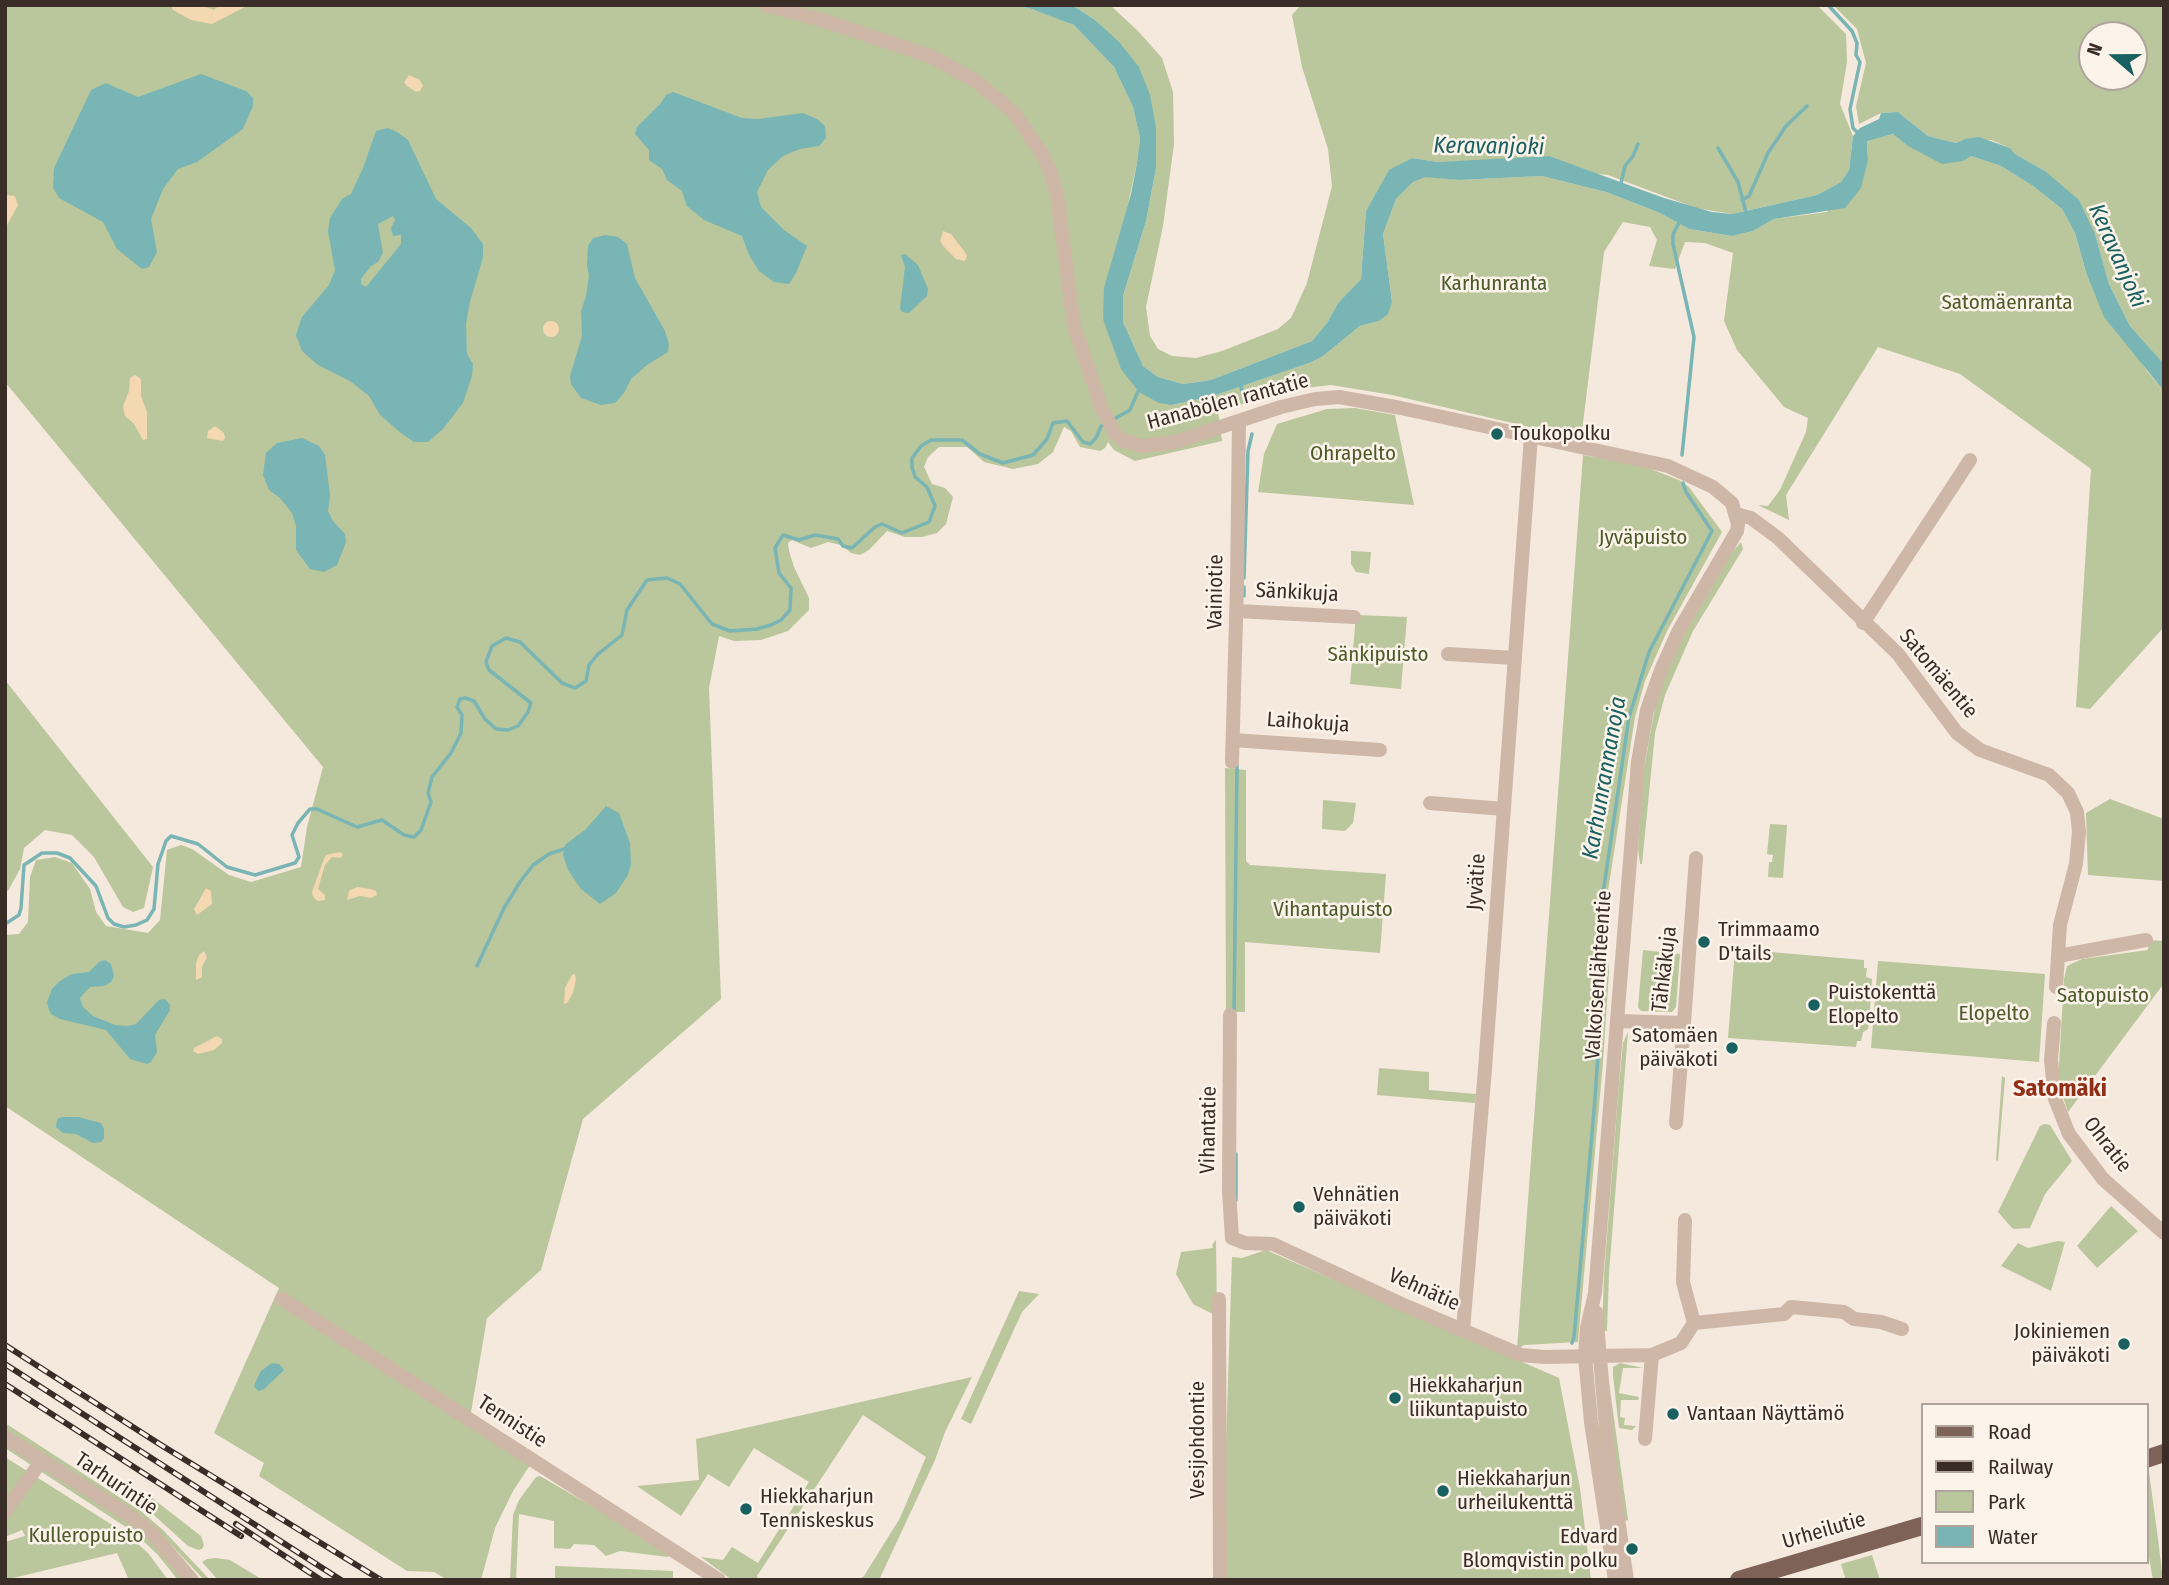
<!DOCTYPE html>
<meta charset="utf-8">
<style>
body{margin:0}
#map{position:relative;width:2169px;height:1585px;overflow:hidden;background:#f5e8dd;font-family:"Fira Sans Condensed",sans-serif}
canvas{display:block}
.frame{position:absolute;inset:0;border:7px solid #3a2d28;pointer-events:none}
.legend{position:absolute;left:1921px;top:1403px;width:228px;height:161px;box-sizing:border-box;background:#fcf3ea;border:2px solid #aea49c;margin:0;padding:9px 12px;list-style:none;font-size:21px;color:#3a2d28}
.legend li{display:flex;align-items:center;gap:14px;height:35px}
.legend b{width:35px;border:2px solid #aea49c}
.north{position:absolute;left:2078px;top:21px;width:70px;height:70px;box-sizing:border-box;background:#fcf3ea;border:2px solid #aea49c;border-radius:50%;rotate:290deg;font-size:19px;font-weight:700;line-height:28px;text-align:center;color:#3a2d28}
.north::after{content:'';display:block;margin:auto;width:24px;height:32px;background:#196060;clip-path:polygon(50% 0,100% 100%,50% 72%,0 100%)}
</style>
<div id="map">
<canvas width="2169" height="1585"></canvas>
<div class="frame"></div>
<ul class="legend">
<li><b style="height:9px;background:#7e6258"></b>Road</li>
<li><b style="height:9px;background:#3a2d28"></b>Railway</li>
<li><b style="height:19px;background:#bac69b"></b>Park</li>
<li><b style="height:19px;background:#79b5b4"></b>Water</li>
</ul>
<div class="north">N</div>
</div>
<script>
const ctx = document.querySelector('canvas').getContext('2d');
ctx.lineJoin = 'round';
function fill(path, color) { ctx.fillStyle = color; ctx.fill(path, 'evenodd'); }
const toPath = rows => new Path2D(rows.map(r => 'M' + r).join(''));
function strokePath(path, color, width, dash) { ctx.strokeStyle = color; ctx.lineWidth = width; ctx.lineCap = dash ? 'butt' : 'round'; ctx.setLineDash(dash || []); ctx.stroke(path); }
function label(font, color, halo, rows, align = 'center') {
  ctx.font = font + ' "Fira Sans Condensed",sans-serif'; ctx.lineWidth = 5; ctx.setLineDash([]); ctx.textBaseline = 'middle'; ctx.strokeStyle = halo; ctx.fillStyle = color; for (const [text, x, y, turn = 0] of rows) {
    ctx.save(); ctx.translate(x, y); ctx.rotate((+turn || 0) * Math.PI / 180); ctx.textAlign = isNaN(turn) ? turn : align; if (halo) ctx.strokeText(text, 0, 0); ctx.fillText(text, 0, 0); ctx.restore();
  }
}
fill(toPath([
 [5,5,1005,5,1029,8,1057,18,1074,25,1114,67,1133,107,1140,138,1137,163,1103,319,1172,405,1213,396,1312,362,1323,356,1360,326,1379,321,1392,302,1383,234,1396,199,1413,182,1425,176,1459,180,1542,176,1606,192,1660,213,1689,229,1732,236,1753,231,1774,219,1827,212,1868,160,1867,140,1894,134,1908,146,1971,156,2001,166,2033,186,2062,209,2075,233,2086,272,2147,371,2164,391,2164,627,2090,709,2076,707,2091,469,1960,374,1878,347,1786,495,1789,520,1758,505,1768,506,1780,490,1806,432,1808,418,1784,407,1737,350,1724,321,1733,253,1705,243,1685,242,1675,269,1649,266,1657,240,1650,227,1623,222,1604,252,1581,439,1392,395,1331,385,1295,389,1218,411,1222,441,1135,461,1114,450,1108,442,1105,448,1100,451,1080,447,1071,431,1064,427,1053,452,1038,464,1013,469,984,462,967,447,939,447,928,457,924,467,932,484,945,488,953,497,946,524,937,533,922,537,905,537,887,531,869,550,860,555,851,553,841,545,828,542,811,548,792,540,788,543,789,551,794,567,809,598,809,610,788,631,761,640,734,641,719,636,709,688,721,999,583,1119,541,1270,487,1318,469,1424,530,1465,513,1491,495,1528,481,1580,448,1580,434,1572,407,1571,259,1476,264,1463,214,1433,279,1288,5,1106,5,935,19,934,28,922,30,877,36,860,55,857,72,863,90,889,96,912,106,926,148,933,160,920,167,850,181,845,192,849,229,875,251,882,301,867,307,827,323,767,5,382],
 [1072,5,1110,5,1138,31,1162,58,1173,92,1174,144,1163,226,1146,307,1150,336,1158,349,1172,356,1196,358,1222,351,1278,329,1291,318,1307,283,1332,186,1328,149,1302,67,1292,15,1301,5,1817,5,1846,34,1847,62,1840,104,1853,136,1849,170,1841,182,1817,195,1732,214,1696,208,1608,175,1480,161,1438,162,1412,158,1389,171,1366,211,1361,279,1338,303,1327,323,1312,341,1211,380,1183,384,1158,377,1143,366,1123,322,1123,296,1146,221,1156,168,1156,127,1095,20],
 [1833,5,2164,5,2164,364,2130,326,2109,284,2095,234,2045,171,2015,154,2010,148,1991,140,1965,139,1956,143,1928,136,1898,112,1881,113,1859,124,1856,106,1866,63,1857,29],
 [2092,35,2134,35,2134,77,2092,77],
 [1355,408,1395,415,1414,505,1258,492,1264,454,1277,424,1327,409],
 [1583,455,1643,466,1679,480,1689,487,1722,532,1667,631,1645,681,1635,717,1608,891,1606,938,1609,972,1603,1062,1578,1342,1524,1345,1517,1349],
 [1741,542,1743,549,1693,631,1665,695,1655,733,1642,864,1640,864,1638,849,1643,775,1656,701,1668,666,1684,635,1733,551],
 [1351,551,1371,552,1369,574,1356,572,1351,564],
 [1356,615,1407,617,1401,689,1350,684],
 [5,680,153,867,144,908,133,912,123,907,94,857,72,835,45,830,24,848,20,869,8,891,5,889],
 [1225,768,1246,770,1246,861,1250,865,1386,874,1380,953,1245,942,1245,1012,1226,1012],
 [2110,799,2164,819,2164,881,2088,875,2086,813],
 [1323,800,1356,803,1353,823,1345,831,1322,829],
 [1770,824,1787,825,1783,878,1768,877,1769,862,1772,862,1773,855,1767,854],
 [2149,940,2164,941,2164,986,2162,986,2068,1112,2058,1082,2064,979,2067,966,2082,959,2148,950],
 [1735,949,1864,960,1864,968,1867,968,1866,977,1872,979,1869,1024,1868,1029,1863,1032,1861,1041,1857,1041,1856,1047,1728,1038],
 [1643,950,1680,954,1676,1007,1672,1012,1641,1011,1638,1007],
 [1878,961,2045,974,2039,1062,1871,1048],
 [1628,1032,1609,1273,1607,1331,1602,1331,1604,1275,1618,1096,1623,1043],
 [1379,1068,1429,1072,1429,1090,1476,1094,1475,1103,1377,1095],
 [2002,1076,2005,1078,1998,1161,1996,1160],
 [2044,1124,2050,1125,2072,1161,2045,1194,2030,1228,2013,1229,1998,1212,2040,1126],
 [2111,1206,2138,1231,2097,1268,2077,1246],
 [1216,1240,1217,1316,1193,1304,1176,1274,1181,1252,1213,1248,1212,1245],
 [2058,1241,2065,1242,2051,1291,2001,1266,2018,1243,2028,1248],
 [1266,1250,1559,1378,1580,1488,1591,1580,1226,1580,1226,1444,1232,1257,1242,1258],
 [1019,1291,1039,1294,1022,1312,971,1424,961,1419],
 [1620,1363,1643,1368,1623,1368,1619,1393,1639,1397,1638,1400,1621,1400,1620,1417,1625,1418,1624,1425,1636,1426,1632,1430,1619,1428,1613,1376,1613,1367],
 [1608,1375,1628,1520,1624,1521,1616,1474],
 [972,1377,945,1432,935,1460,879,1580,858,1580,864,1576,900,1518,926,1457,863,1415,757,1576,759,1580,732,1580,701,1557,723,1560,732,1547,758,1563,809,1482,754,1448,729,1487,708,1474,681,1516,637,1486,699,1480,696,1439],
 [5,1423,142,1512,163,1530,210,1580,204,1580,161,1534,138,1515,5,1429],
 [5,1443,133,1525,153,1543,184,1580,178,1580,158,1555,135,1533,5,1448],
 [5,1457,128,1535,148,1553,168,1580,129,1580,117,1553,5,1580,5,1542,25,1536,22,1530,5,1537],
 [2149,1472,2158,1539,2163,1580,2153,1580,2146,1540,2146,1474],
 [540,1476,666,1549,671,1554,668,1557,620,1551,606,1556,594,1545,574,1544,570,1549,554,1548,554,1521,519,1514,516,1580,510,1580,513,1515,519,1500,536,1477],
 [152,1498,201,1536,204,1545,202,1549,198,1550,188,1546,144,1506],
 [1872,1555,1880,1580,1846,1580,1841,1564],
 [216,1558,230,1560,263,1580,218,1580,202,1562,207,1559],
 [555,1566,673,1571,673,1580,555,1580]
]), '#bac69b');
fill(toPath([
 [171,5,201,5,214,10,219,5,249,5,212,24,191,20,173,10],
 [409,75,420,80,423,86,420,91,416,92,407,86,404,82],
 [5,195,15,196,18,205,5,229],
 [943,231,951,234,964,251,967,256,965,261,956,259,944,247,940,241],
 '543 329a8 8 0 1 1 16 0a8 8 0 1 1-16 0Z',
 [135,375,141,379,141,396,147,412,147,439,143,440,134,424,125,416,124,412,123,406,129,391,130,378],
 [215,426,224,433,225,438,223,441,207,438,208,431],
 [340,852,343,854,341,858,332,857,325,865,318,889,325,895,325,900,318,901,313,897,312,892,324,859,326,855],
 [357,887,371,889,376,891,377,895,371,898,360,896,347,900,349,891],
 [206,888,211,891,212,904,197,915,194,909],
 [204,951,207,957,202,967,202,977,196,980,196,963,199,955],
 [575,974,576,979,573,993,567,1003,564,1004,565,988,572,975],
 [217,1036,222,1039,222,1043,214,1050,198,1054,193,1051,194,1048]
]), '#f3d8b1');
fill(toPath([
 [1005,5,1072,5,1095,20,1119,42,1139,67,1150,95,1156,127,1156,168,1146,221,1123,296,1123,322,1143,366,1158,377,1183,384,1211,380,1312,341,1327,323,1338,303,1361,279,1366,211,1389,170,1412,158,1438,162,1549,156,1664,198,1712,212,1732,214,1817,195,1841,182,1849,170,1853,136,1860,128,1879,119,1881,113,1898,112,1928,136,1956,143,1965,139,1979,137,2010,148,2015,154,2045,171,2079,200,2095,234,2109,284,2130,326,2164,364,2164,391,2104,317,2086,272,2075,233,2062,209,2033,186,2001,166,1971,156,1963,161,1942,164,1908,146,1893,134,1867,141,1868,160,1861,188,1845,208,1774,219,1753,231,1732,236,1689,229,1660,213,1606,192,1542,176,1459,180,1425,177,1413,182,1396,199,1383,234,1392,302,1388,314,1379,321,1360,326,1323,356,1312,362,1213,396,1172,405,1159,403,1139,392,1121,369,1103,319,1104,288,1131,194,1137,163,1140,138,1133,107,1114,67,1074,25,1029,8],
 [201,74,246,91,253,98,253,106,243,129,197,162,178,169,163,189,151,219,157,252,149,267,142,269,117,249,103,222,59,198,53,188,54,168,91,90,106,83,138,97],
 [673,92,742,118,758,119,803,113,817,119,825,126,826,138,819,146,800,149,783,156,768,170,757,192,761,207,784,230,807,246,796,273,789,284,774,282,759,271,749,255,742,236,704,220,687,206,682,191,667,180,662,169,649,160,649,150,635,134,637,127,661,103,666,95],
 [388,128,397,132,408,140,436,199,471,228,483,244,483,257,470,302,466,324,467,354,473,364,472,376,463,403,443,429,428,442,414,442,401,433,380,415,369,396,350,381,318,365,302,351,296,335,302,317,329,285,335,270,328,231,330,218,342,199,351,194,363,168,376,131],
 [393,216,395,220,391,228,393,236,401,235,401,244,366,287,361,284,361,279,371,266,378,262,383,253,378,224],
 [606,235,618,237,627,244,635,278,665,331,669,344,668,352,647,365,631,379,624,393,615,403,601,405,581,398,571,384,570,376,582,336,581,311,586,296,589,276,587,265,588,246,593,238],
 [905,254,918,265,928,289,927,296,909,313,902,312,900,309,905,267,901,255],
 [302,438,319,446,325,455,330,495,328,511,333,521,345,534,346,542,337,565,324,572,310,569,296,550,296,526,292,513,280,498,269,490,263,475,266,453,277,443],
 [606,806,619,813,630,843,631,864,628,875,616,893,600,904,581,889,568,870,563,855,565,845,586,829],
 [105,960,111,964,114,976,111,982,104,986,90,987,80,998,83,1007,93,1016,115,1025,128,1026,136,1024,159,1000,165,999,170,1005,170,1010,155,1035,157,1052,151,1062,147,1064,130,1059,106,1030,60,1019,51,1014,49,1010,47,1002,52,989,60,981,72,974,89,972,99,962],
 [62,1117,78,1117,101,1123,104,1129,104,1138,101,1142,93,1143,76,1134,63,1133,56,1127,57,1119],
 [272,1363,279,1364,284,1370,264,1389,259,1391,254,1387,255,1383,261,1371]
]), '#79b5b4');
strokePath(toPath([
 [1828,5,1852,31,1857,43,1856,55,1860,62,1850,109,1853,128,1859,134],
 [1718,148,1738,182,1747,216],
 [1621,183,1625,166,1633,156,1638,144],
 [1742,200,1749,196,1768,153,1786,126,1807,106],
 [1680,221,1673,234,1673,244,1694,337,1682,455],
 [1240,382,1244,400],
 [1114,419,1130,410,1139,389],
 [1244,578,1248,451,1252,434],
 [1244,596,1244,587],
 [5,924,19,915,21,908,24,865,42,853,57,853,70,858,96,886,108,918,114,924,124,927,136,925,147,920,154,909,158,864,166,841,171,836,198,844,227,867,255,875,295,863,299,857,292,835,298,823,310,809,317,809,357,827,382,820,404,835,414,837,421,830,431,802,428,793,432,777,451,753,461,733,462,715,457,707,460,699,465,698,474,701,485,719,496,729,508,730,518,726,528,712,531,703,489,670,486,662,492,646,506,638,520,642,562,683,575,688,586,681,589,665,598,654,622,635,627,610,647,580,667,578,680,584,712,624,730,631,757,629,771,625,781,620,790,610,791,588,779,573,775,548,783,535,799,540,815,535,838,539,843,546,852,548,875,527,882,524,902,533,929,522,935,506,927,487,915,477,912,467,912,458,921,446,931,440,962,440,980,454,1003,463,1033,455,1047,439,1053,423,1067,421,1083,442,1090,444,1096,438,1101,426,1107,423],
 [1602,936,1601,907,1629,717,1649,652,1712,531,1686,492,1683,483],
 [477,966,504,908,520,882,533,865,549,854,564,849],
 [1234,1013,1237,765],
 [1236,1154,1236,1200],
 [1572,1343,1574,1337,1594,1111,1603,987,1602,947]
]), '#79b5b4', 3.5);
strokePath(toPath([
 [765,5,822,20,930,56,976,81,1015,114,1041,152,1051,173,1057,196,1074,326,1102,409,1116,435,1124,441,1143,446,1175,442,1281,407,1315,399,1339,397,1401,408,1668,466,1713,487,1732,503,1738,524,1737,531,1678,632,1661,670,1647,710,1638,762,1595,1293,1587,1328,1585,1356,1591,1422,1615,1580],
 [1736,514,1751,518,1778,538,1898,654,1957,733,1980,750,2049,775,2068,793,2077,812,2079,832,2076,864,2060,925,2056,987],
 [1237,611,1354,617],
 [1863,623,1970,460],
 [1448,654,1515,658],
 [1233,740,1380,750],
 [1232,762,1237,585,1239,422],
 [1430,803,1504,809],
 [2058,956,2146,940],
 [1230,1015,1229,1191,1232,1238,1245,1243,1273,1244,1406,1306,1521,1355,1544,1357,1652,1355,1645,1439],
 [1617,1021,1684,1023,1696,858],
 [2054,1023,2051,1060,2055,1099,2069,1134,2103,1179,2164,1233],
 [1676,1123,1684,1023],
 [282,1299,719,1580],
 [1219,1299,1220,1580],
 [1596,1312,1608,1451,1627,1580],
 [1694,1323,1784,1314,1791,1307,1844,1312,1854,1319,1881,1322,1902,1329],
 [1463,1330,1485,1069,1531,436],
 [1652,1355,1681,1343,1694,1323,1683,1282,1685,1220],
 [5,1437,133,1518,151,1532,192,1580],
 [5,1512,42,1460]
]), '#ceb7a7', 14);
strokePath(toPath([
 [2146,1459,2164,1453],
 [1739,1580,1922,1526]
]), '#7e6258', 18);
const rail = toPath([
 [5,1345,161,1445,381,1580],
 [5,1364,341,1580],
 [5,1384,241,1536],
 [236,1524,321,1580]
]);
strokePath(rail, '#3a2d28', 6);
strokePath(rail, '#fcf3ea', 3.5, [10]);
for (const [x, y, r, color] of [
 [1497,434,7,"#196060"],
 [1704,942,7,"#196060"],
 [1814,1005,7,"#196060"],
 [1732,1048,7,"#196060"],
 [1299,1207,7,"#196060"],
 [2124,1344,7,"#196060"],
 [1395,1398,7,"#196060"],
 [1673,1414,7,"#196060"],
 [1443,1491,7,"#196060"],
 [746,1509,7,"#196060"],
 [1632,1549,7,"#196060"]
]) { const dot = new Path2D(); dot.arc(x, y, r, 0, 2 * Math.PI); ctx.fillStyle = color; ctx.fill(dot); strokePath(dot, '#fcf3ea', 2.5); }
label('21px', '#4c5b29', '#fcf3ea', [
 ["Karhunranta",1494,284],
 ["Satomäenranta",2007,303],
 ["Ohrapelto",1353,454],
 ["Jyväpuisto",1643,538],
 ["Sänkipuisto",1378,655],
 ["Vihantapuisto",1333,910],
 ["Satopuisto",2103,996],
 ["Elopelto",1994,1014],
 ["Kulleropuisto",86,1536]
]);
label('21px', '#3a2d28', '#fcf3ea', [
 ["Hanabölen rantatie",1228,402,-15],
 ["Vainiotie",1216,592,-89],
 ["Sänkikuja",1297,593,3],
 ["Satomäentie",1938,674,50],
 ["Laihokuja",1308,723,4],
 ["Jyvätie",1477,882,-86],
 ["Tähkäkuja",1665,969,-83],
 ["Valkoisenlähteentie",1599,975,-86],
 ["Vihantatie",1209,1130,-89],
 ["Ohratie",2107,1145,52],
 ["Vehnätie",1424,1290,24],
 ["Tennistie",512,1422,33],
 ["Vesijohdontie",1198,1440,-90],
 ["Tarhurintie",116,1484,34],
 ["Urheilutie",1824,1531,-16]
]);
label('21px', '#3a2d28', '#fcf3ea', [
 ["Toukopolku",1511,434],
 ["Trimmaamo",1718,930],
 ["D'tails",1718,954],
 ["Puistokenttä",1828,993],
 ["Elopelto",1828,1017],
 ["Satomäen",1718,1036,"right"],
 ["päiväkoti",1718,1060,"right"],
 ["Vehnätien",1313,1195],
 ["päiväkoti",1313,1219],
 ["Jokiniemen",2110,1332,"right"],
 ["päiväkoti",2110,1356,"right"],
 ["Hiekkaharjun",1409,1386],
 ["liikuntapuisto",1409,1410],
 ["Vantaan Näyttämö",1687,1414],
 ["Hiekkaharjun",1457,1479],
 ["urheilukenttä",1457,1503],
 ["Hiekkaharjun",760,1497],
 ["Tenniskeskus",760,1521],
 ["Edvard",1618,1537,"right"],
 ["Blomqvistin polku",1618,1561,"right"]
], 'left');
label('italic 23px', '#196060', '#fcf3ea', [
 ["Keravanjoki",1489,147,1],
 ["Keravanjoki",2117,256,66],
 ["Karhunrannanoja",1605,778,-80]
]);
label('bold 24px', '#912f19', '#fcf3ea', [
 ["Satomäki",2060,1089]
]);
</script>
